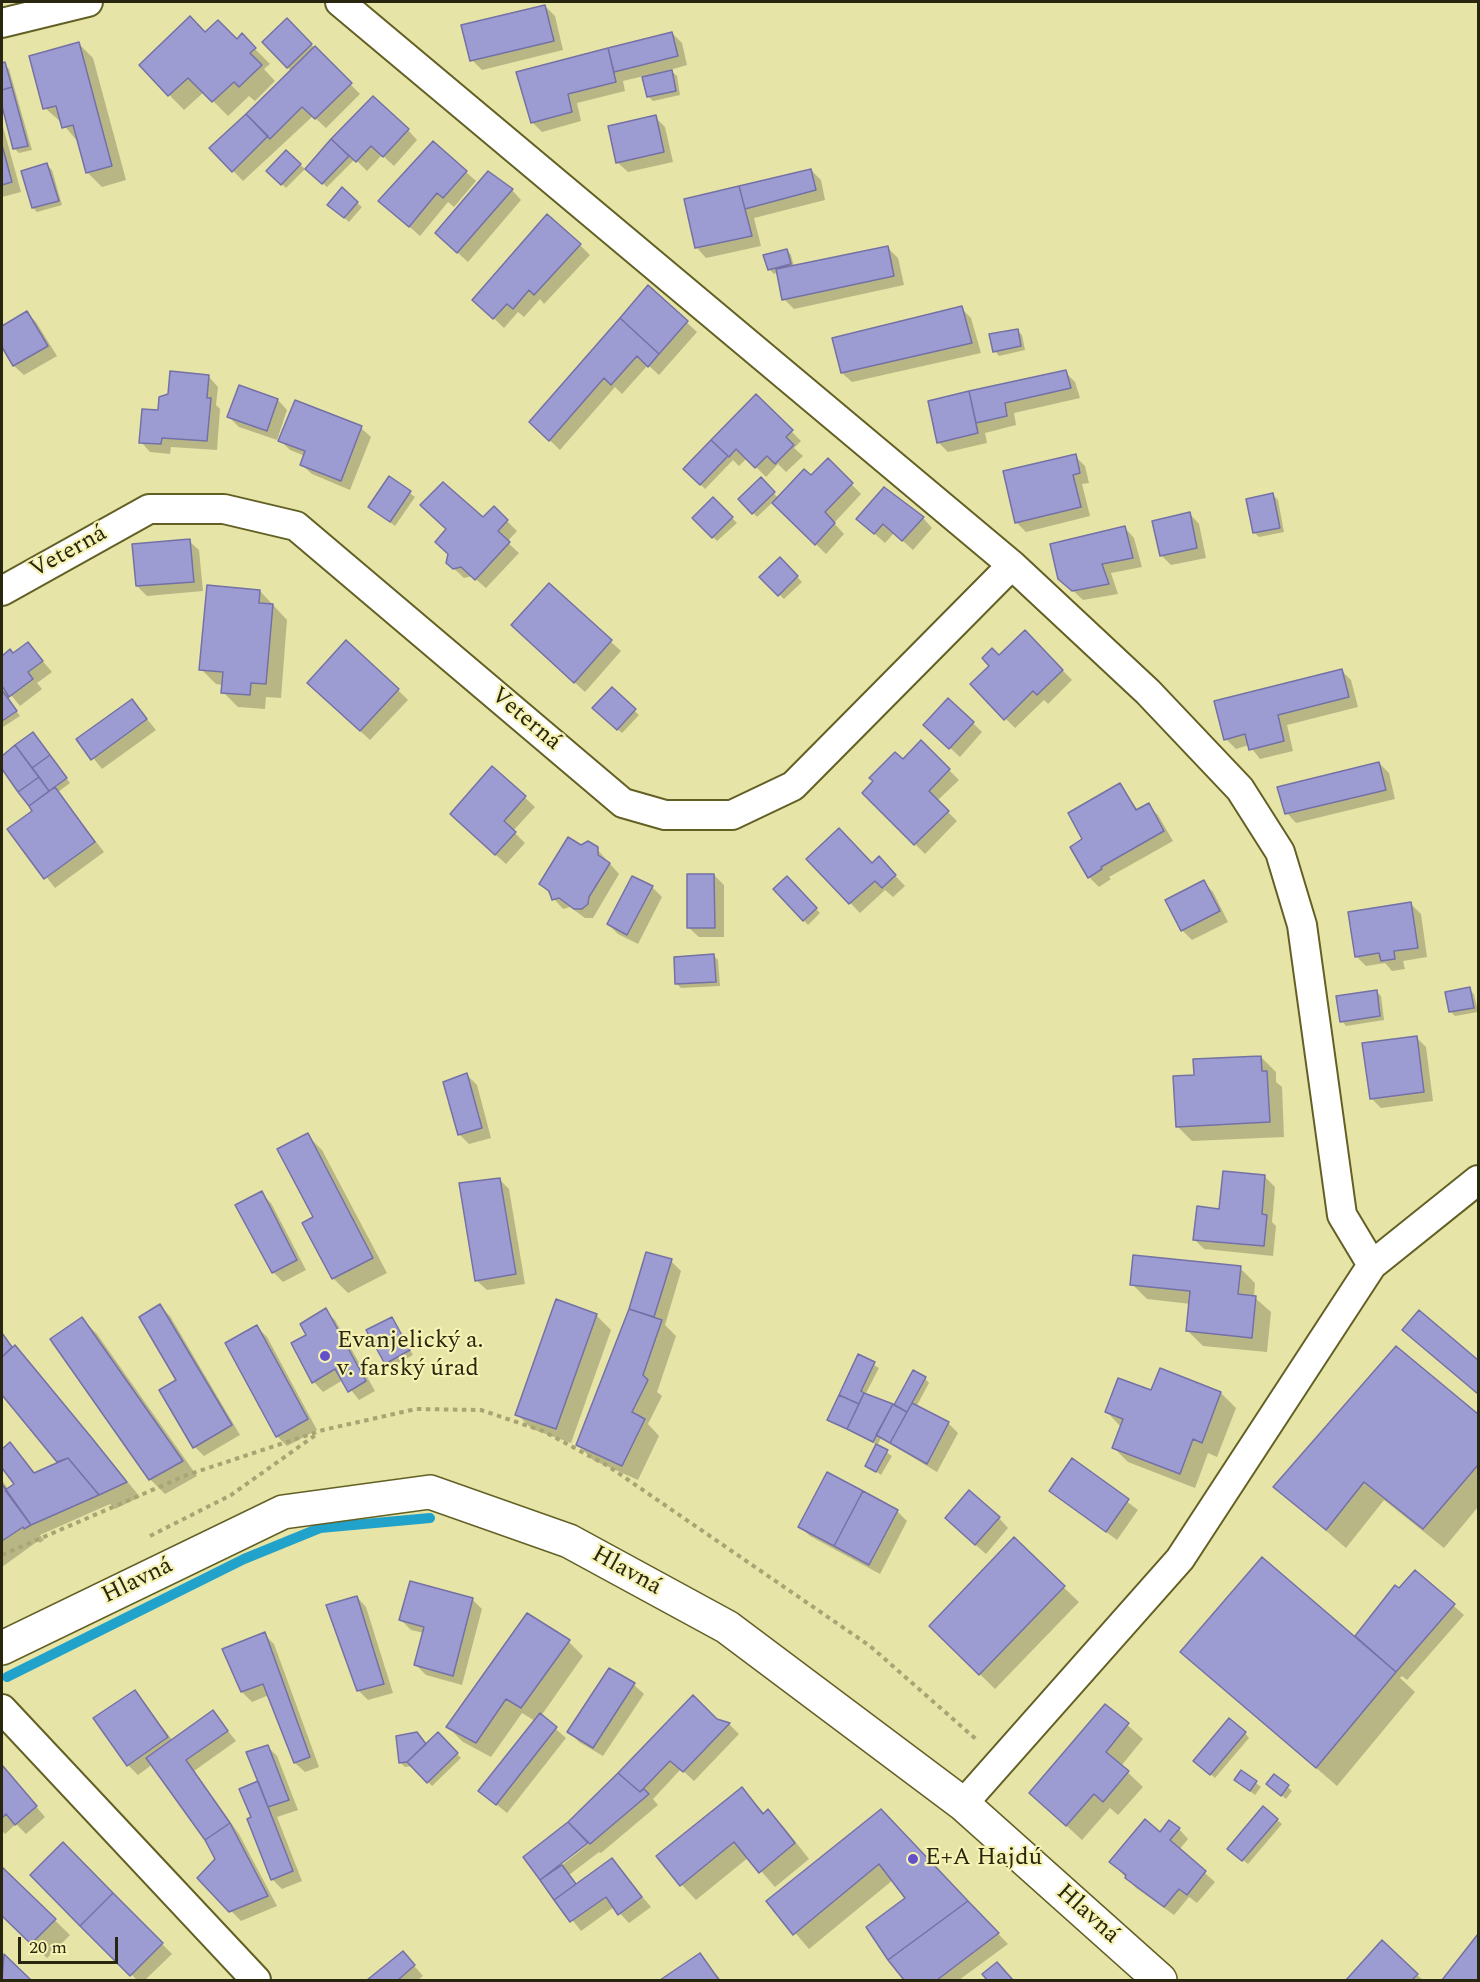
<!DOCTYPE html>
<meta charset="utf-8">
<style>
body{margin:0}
#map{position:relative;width:1480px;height:1982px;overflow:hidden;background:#e7e4a7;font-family:Spectral,serif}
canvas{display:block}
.frame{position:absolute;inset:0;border:3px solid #28260e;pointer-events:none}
.scale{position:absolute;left:18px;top:1937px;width:100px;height:27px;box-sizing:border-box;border:3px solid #28260e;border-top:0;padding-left:8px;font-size:18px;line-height:21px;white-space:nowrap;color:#28260e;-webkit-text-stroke:4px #f5f2b4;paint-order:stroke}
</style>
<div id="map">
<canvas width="1480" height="1982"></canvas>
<div class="frame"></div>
<div class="scale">20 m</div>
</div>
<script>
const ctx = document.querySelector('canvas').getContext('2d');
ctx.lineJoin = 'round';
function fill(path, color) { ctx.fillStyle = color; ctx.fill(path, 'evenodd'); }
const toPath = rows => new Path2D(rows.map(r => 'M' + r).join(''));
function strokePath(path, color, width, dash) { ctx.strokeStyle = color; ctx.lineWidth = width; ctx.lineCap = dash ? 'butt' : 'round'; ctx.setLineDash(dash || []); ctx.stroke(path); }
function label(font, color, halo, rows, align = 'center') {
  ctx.font = font + ' Spectral,serif'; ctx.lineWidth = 4.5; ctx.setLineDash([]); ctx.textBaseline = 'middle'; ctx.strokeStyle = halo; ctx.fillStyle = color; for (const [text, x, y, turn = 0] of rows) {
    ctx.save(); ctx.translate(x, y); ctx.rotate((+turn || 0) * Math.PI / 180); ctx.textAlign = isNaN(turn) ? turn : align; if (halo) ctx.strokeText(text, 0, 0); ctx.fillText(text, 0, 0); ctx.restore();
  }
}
fill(toPath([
 [545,6,555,16,563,50,482,70,472,60],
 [287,20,360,94,326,128,313,116,243,181,211,148,291,71,264,42],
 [672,33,682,43,687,65,670,70,677,76,680,95,653,101,648,96,644,76,623,81,625,91,577,103,581,121,542,132,532,122,518,73],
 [205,34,237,41,242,36,270,64,264,69,275,81,255,101,249,96,228,116,204,92,184,110,141,66],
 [78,43,93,58,126,180,102,187,87,172,78,142,62,123,45,108],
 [4,64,9,69,32,150,19,153,14,148,2,101,2,65],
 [655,117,665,127,673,162,628,172,618,163],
 [2,123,21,192,2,197],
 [408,130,417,140,394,166,382,155,367,171,355,159,327,187,307,169,338,143],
 [286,152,305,169,286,188,268,171],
 [47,165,52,170,62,205,37,212,33,208],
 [811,170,821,180,825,200,754,218,761,246,706,258,697,248,686,200],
 [466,172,476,181,454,207,448,202,420,236,380,201],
 [512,190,521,200,468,262,447,243],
 [357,203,362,207,349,222,334,209],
 [580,245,590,255,544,304,540,299,524,317,518,312,504,328,484,309],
 [888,248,898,258,904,285,794,309,784,299,778,272,774,274,769,269,787,250,791,255,794,267],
 [648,287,697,332,659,375,648,365,622,394,615,387,560,450,541,432],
 [961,308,971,318,981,353,852,382,842,373],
 [27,313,36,322,57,356,24,375,14,366,2,344,2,327],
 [1017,330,1022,335,1025,350,999,356,995,351],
 [1065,372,1075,382,1080,398,1014,413,1016,425,985,433,987,443,948,452,938,442,930,402],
 [209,377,218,387,216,405,220,409,217,450,171,447,170,454,150,452,141,442,159,412],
 [756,396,801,441,794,448,803,456,786,472,778,464,766,477,747,458,739,466,733,460,705,489,685,469],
 [278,400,287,410,277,440,239,427,229,417],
 [361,428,371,437,350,490,312,474,302,465,305,456,290,450,280,440],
 [1075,456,1085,466,1089,483,1082,484,1090,516,1026,532,1016,522],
 [828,460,861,494,834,523,844,534,826,554,773,502,757,517,740,499,761,479,778,498,811,477],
 [389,478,415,497,395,526,370,507],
 [1273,495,1278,500,1284,532,1259,537,1254,532],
 [713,499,737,523,717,541,694,518],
 [494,508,517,531,507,542,519,553,486,588,472,576,464,578,448,563,448,530,483,519],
 [1190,514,1199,524,1206,558,1171,565,1161,555],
 [923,518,932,528,913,550,894,533,885,543,858,519],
 [1125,528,1134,538,1142,567,1111,573,1118,594,1083,600,1060,578],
 [189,541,199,550,203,591,147,596,137,586],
 [780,559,802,582,784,599,761,577],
 [549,586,621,651,585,692,523,635],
 [260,591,287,620,281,698,266,697,265,709,238,707,223,692,223,685,216,684,201,669],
 [1025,632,1072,680,1048,704,1044,700,1015,728,972,685],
 [28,644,52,672,37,683,42,689,20,706,2,684,2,658,10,651,14,655],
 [1341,670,1351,680,1358,707,1287,725,1293,751,1260,759,1249,745,1236,749,1226,739],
 [398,690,408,700,370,740,318,692],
 [612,690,639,715,622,733,594,708],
 [2,691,20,716,3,727,2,725],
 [132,701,156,730,102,769,78,739],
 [973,723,982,732,960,757,935,734],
 [33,734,70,783,58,792,104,852,55,888,9,829,34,812,2,767,2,758],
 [921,742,959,780,937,801,957,821,925,854,864,793],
 [1379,763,1389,773,1395,799,1296,823,1287,813],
 [493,768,535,807,513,831,525,843,506,864,461,824],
 [1120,785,1138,810,1148,805,1158,815,1173,841,1109,877,1111,879,1099,887,1089,877,1084,840],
 [581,846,597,849,619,874,593,918,585,918,570,907,563,909,541,884],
 [808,859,888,868,905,886,893,897,885,890,860,913],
 [714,875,724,885,724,937,699,937,689,928],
 [787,878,820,913,808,925,776,889],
 [1203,882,1213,892,1228,922,1192,940,1182,930],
 [652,887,662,897,638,944,618,934,608,924],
 [1411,904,1421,914,1427,957,1403,961,1405,969,1392,971,1385,963,1366,966,1356,956],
 [714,956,718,960,720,986,681,988,677,984],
 [1469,989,1474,994,1478,1012,1455,1016,1451,1012],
 [1376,991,1381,996,1384,1020,1346,1026,1342,1021],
 [1416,1037,1426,1047,1433,1101,1381,1108,1371,1098],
 [1261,1057,1276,1072,1276,1082,1282,1087,1284,1137,1192,1141,1177,1126],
 [467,1075,477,1085,491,1138,469,1144,459,1134],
 [307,1135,322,1150,387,1273,348,1293,333,1278,315,1218],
 [1265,1177,1275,1187,1272,1222,1276,1226,1273,1256,1204,1249,1194,1239],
 [499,1179,509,1189,525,1284,487,1290,477,1281],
 [261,1193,271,1203,306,1270,283,1282,273,1272],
 [671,1261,681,1271,665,1325,676,1336,657,1392,662,1396,648,1424,659,1436,638,1480,593,1460,578,1445,631,1309],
 [1240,1268,1255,1283,1254,1297,1271,1312,1267,1352,1203,1346,1188,1331,1191,1304,1147,1299,1132,1284],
 [160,1306,170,1316,240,1435,204,1456,195,1447],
 [325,1310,335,1320,375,1391,359,1400,343,1380,323,1392,314,1382,293,1343,308,1335],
 [596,1315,611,1330,571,1443,532,1429,517,1414],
 [391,1318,413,1355,391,1367,386,1363],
 [82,1319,97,1334,197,1476,165,1494,150,1479],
 [257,1327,267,1337,317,1430,287,1446,277,1436],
 [2,1333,13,1349,15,1347,30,1362,140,1497,115,1509,110,1504,40,1535,44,1540,40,1543,38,1541,2,1567,2,1480,8,1489,16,1484,2,1466,2,1451,10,1444,36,1474,60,1463,2,1393],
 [1396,1348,1478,1416,1478,1507,1444,1548,1384,1500,1346,1548,1275,1487],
 [859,1356,879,1368,865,1395,895,1407,925,1378,929,1383,916,1407,949,1424,958,1433,937,1472,881,1438,877,1446,892,1456,881,1475,867,1465,877,1445,829,1420],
 [1160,1370,1221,1393,1236,1408,1217,1457,1208,1453,1195,1488,1128,1462,1113,1447,1121,1427,1107,1412,1152,1392],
 [1072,1460,1138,1510,1117,1540,1051,1491],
 [828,1474,898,1512,907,1521,880,1574,810,1536,800,1527],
 [999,1518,1008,1528,986,1554,956,1528],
 [1014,1540,1079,1602,995,1689,931,1626],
 [1415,1572,1464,1615,1407,1680,1402,1676,1400,1678,1415,1692,1337,1786,1182,1652,1362,1645,1399,1590],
 [357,1597,366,1607,393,1693,368,1700,358,1690],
 [472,1599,482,1609,462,1685,426,1675,416,1665,424,1633,411,1630,401,1620],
 [264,1634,274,1644,319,1767,305,1772,295,1763,269,1695,252,1702,242,1692,224,1650],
 [569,1642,583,1656,541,1716,566,1738,507,1813,480,1791,535,1721,522,1713,491,1757,463,1742,448,1727],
 [609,1670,634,1685,644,1694,603,1756,579,1742,569,1732],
 [135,1692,173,1741,213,1712,236,1741,194,1771,239,1834,277,1906,241,1921,199,1878,217,1860,207,1839,153,1764,138,1775,128,1765],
 [693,1697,716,1720,729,1724,739,1734,694,1781,681,1769,653,1799,658,1805,601,1853,599,1852,569,1875,577,1886,612,1861,651,1907,629,1923,614,1907,581,1931,542,1881,595,1839,593,1837,540,1878,569,1824],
 [1106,1706,1143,1739,1121,1766,1143,1787,1118,1815,1110,1808,1082,1840,1046,1807],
 [1245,1733,1249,1738,1215,1778,1200,1765],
 [438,1734,461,1758,432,1786,412,1766,405,1767,400,1762],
 [267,1746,277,1756,298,1810,277,1817,302,1881,282,1889,272,1879,253,1818],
 [2,1767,45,1817,26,1834,16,1824,5,1834,2,1831],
 [1242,1772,1261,1787,1255,1795,1236,1780],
 [1288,1787,1292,1791,1286,1799,1273,1788],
 [742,1789,765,1814,768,1811,783,1826,809,1859,775,1887,749,1857,696,1900,682,1885],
 [1263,1808,1282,1824,1248,1864,1234,1853],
 [895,1826,1008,1944,959,1980,906,1980,889,1959,907,1899,893,1880,809,1949,768,1901],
 [1179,1829,1188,1839,1179,1850,1215,1882,1197,1903,1189,1897,1174,1915,1136,1888,1111,1862,1160,1834],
 [63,1844,172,1954,145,1980,137,1980,32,1875],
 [2,1869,70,1935,47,1958,2,1915],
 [1478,1936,1478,1980,1444,1980],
 [1382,1943,1417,1975,1423,1980,1348,1980],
 [403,1953,423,1976,418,1980,369,1980],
 [700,1955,721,1980,662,1980],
 [4,1956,29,1980,2,1980]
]), '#0003');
strokePath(toPath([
 [7,1677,244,1559,320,1528,430,1518]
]), '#20a2ca', 10);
const building = toPath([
 [545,5,554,41,470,61,461,25,545,5],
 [190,16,205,32,218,20,237,39,242,33,256,48,250,53,262,65,239,87,234,82,212,102,188,78,168,96,139,65,190,16],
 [287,18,312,44,287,68,262,42,287,18],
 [672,32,678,56,614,72,608,48,672,32],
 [79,42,112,166,86,173,73,125,62,128,56,106,43,109,29,56,79,42],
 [315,46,352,83,315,119,302,107,270,139,246,114,315,46],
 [608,48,616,82,568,94,572,112,531,123,516,72,608,48],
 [5,62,12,87,2,90,2,63,5,62],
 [672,70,676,91,647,97,642,77,672,70],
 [12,87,28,146,13,149,2,106,2,90,12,87],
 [373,96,409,129,383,157,371,146,356,162,331,139,373,96],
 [246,114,268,136,232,172,209,148,246,114],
 [656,115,664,152,616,163,608,126,656,115],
 [331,139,349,156,322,184,305,169,331,139],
 [433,141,467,171,443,198,437,193,409,227,378,201,433,141],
 [2,145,12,182,2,185,2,145],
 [286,150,301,164,281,185,266,171,286,150],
 [47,163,59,201,32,208,21,171,47,163],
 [811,169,816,190,745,209,739,186,811,169],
 [488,171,513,189,457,253,435,233,488,171],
 [739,186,752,236,695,248,684,199,739,186],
 [342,187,358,202,344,218,327,205,342,187],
 [547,214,581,244,534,295,529,290,513,309,507,304,493,319,472,300,547,214],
 [888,246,894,276,782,300,776,269,888,246],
 [787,249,791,264,768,270,763,255,787,249],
 [648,285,688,321,659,354,620,318,648,285],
 [962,306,972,343,841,373,832,338,962,306],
 [27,311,48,346,13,366,2,347,2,326,27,311],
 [620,318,659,354,648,367,637,356,611,385,604,378,549,441,529,422,620,318],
 [1018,329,1021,346,993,352,989,334,1018,329],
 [1066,370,1071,388,1005,403,1007,416,976,423,969,391,1066,370],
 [170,371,209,375,207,398,211,398,207,441,162,438,161,444,139,443,142,409,158,410,159,397,168,394,170,371],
 [239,385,278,399,267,431,227,417,239,385],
 [969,391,978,433,937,443,928,401,969,391],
 [756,394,793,430,786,437,794,445,775,464,767,456,755,468,736,449,729,457,711,440,756,394],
 [295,400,362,426,341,481,300,465,305,451,278,441,295,400],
 [711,440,728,456,700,485,683,469,711,440],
 [1076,454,1080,473,1073,475,1081,507,1015,523,1003,471,1076,454],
 [828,458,853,483,825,512,835,523,815,545,772,503,804,469,811,475,828,458],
 [389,476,411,491,390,522,368,507,389,476],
 [761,477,775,492,752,514,738,499,761,477],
 [443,482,483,517,494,506,508,520,498,531,510,542,475,580,461,567,453,569,446,563,448,554,435,542,446,529,420,505,443,482],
 [884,487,924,517,902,541,883,524,874,534,856,519,884,487],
 [1273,493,1280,528,1253,533,1246,499,1273,493],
 [713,497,733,517,712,538,692,518,713,497],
 [1190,512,1197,548,1160,556,1152,521,1190,512],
 [1125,526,1133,558,1102,564,1109,584,1072,591,1058,579,1050,544,1125,526],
 [190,539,194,582,136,586,132,544,190,539],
 [780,557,798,576,778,596,759,577,780,557],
 [549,583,612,640,574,683,511,625,549,583],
 [207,585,260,590,259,603,273,604,266,684,251,683,250,695,221,693,223,672,199,670,207,585],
 [1025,630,1063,670,1037,695,1033,691,1004,720,970,684,989,666,982,658,992,648,999,655,1025,630],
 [346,640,399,689,360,731,307,683,346,640],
 [28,642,43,661,28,672,33,679,9,697,2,686,2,656,10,649,13,653,28,642],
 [1342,669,1349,697,1278,715,1284,741,1249,750,1245,734,1224,740,1214,701,1342,669],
 [612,687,636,709,617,730,592,708,612,687],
 [2,690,17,711,2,721,2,690],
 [948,698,974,722,949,749,923,725,948,698],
 [132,699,147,719,91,760,76,739,132,699],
 [33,732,50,755,32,768,15,745,33,732],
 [921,740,950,769,929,791,949,811,914,845,862,793,873,781,869,778,895,752,903,759,921,740],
 [15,745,39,777,18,792,2,769,2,756,15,745],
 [50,755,67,778,49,791,32,768,50,755],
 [1379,762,1386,790,1285,814,1277,787,1379,762],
 [492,766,526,796,504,821,516,832,495,855,450,814,492,766],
 [39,777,49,791,29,806,18,792,39,777],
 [1120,783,1136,810,1149,803,1164,831,1101,867,1102,869,1088,878,1070,847,1082,839,1068,813,1120,783],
 [55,787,95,842,44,879,7,829,32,811,29,806,55,787],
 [839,828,872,863,879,856,896,875,882,888,875,881,849,904,806,859,839,828],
 [568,837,581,845,588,841,598,847,598,855,610,863,589,897,588,904,582,909,574,909,559,898,552,900,549,891,539,884,568,837],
 [687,874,714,874,715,928,687,928,687,874],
 [632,876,653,886,627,935,607,924,632,876],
 [787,876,817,908,803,921,773,889,787,876],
 [1204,880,1220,911,1181,931,1165,900,1204,880],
 [1411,902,1418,948,1394,951,1395,959,1381,961,1379,953,1355,957,1348,912,1411,902],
 [714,954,716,982,675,984,674,957,714,954],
 [1470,987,1474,1008,1449,1012,1445,992,1470,987],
 [1377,990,1380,1016,1340,1022,1336,996,1377,990],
 [1417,1036,1424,1092,1370,1099,1362,1043,1417,1036],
 [1261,1056,1262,1071,1267,1071,1270,1122,1176,1127,1173,1076,1194,1075,1193,1059,1261,1056],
 [467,1073,482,1128,458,1135,443,1082,467,1073],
 [308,1133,373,1258,332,1279,302,1223,313,1217,277,1149,308,1133],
 [1223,1171,1265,1175,1262,1214,1267,1215,1264,1246,1193,1240,1197,1206,1219,1209,1223,1171],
 [500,1178,516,1274,475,1281,459,1183,500,1178],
 [262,1191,297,1260,272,1273,235,1205,262,1191],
 [646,1252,672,1259,654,1317,629,1309,646,1252],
 [1133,1255,1241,1266,1238,1294,1256,1296,1252,1338,1186,1331,1190,1291,1130,1285,1133,1255],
 [556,1299,597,1314,556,1429,515,1415,556,1299],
 [160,1304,232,1425,193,1448,159,1390,176,1380,139,1317,160,1304],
 [326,1308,366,1381,348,1392,335,1369,312,1383,291,1343,306,1335,300,1324,326,1308],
 [629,1309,662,1320,643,1375,648,1380,632,1412,645,1419,622,1466,576,1445,629,1309],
 [1419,1310,1478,1360,1478,1394,1402,1330,1419,1310],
 [82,1317,183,1461,149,1480,50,1339,82,1317],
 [392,1317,410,1350,385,1364,366,1330,392,1317],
 [257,1325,308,1419,276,1437,225,1343,257,1325],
 [2,1333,12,1347,2,1357,2,1333],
 [15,1345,91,1437,127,1482,99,1495,68,1458,57,1462,2,1395,2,1357,15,1345],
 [1396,1346,1478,1414,1478,1465,1423,1529,1364,1482,1326,1530,1273,1487,1396,1346],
 [858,1354,875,1362,861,1391,864,1393,859,1404,839,1395,858,1354],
 [1160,1368,1221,1392,1202,1443,1193,1439,1180,1474,1112,1448,1123,1419,1105,1412,1118,1378,1151,1390,1160,1368],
 [913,1370,926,1377,907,1412,894,1405,913,1370],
 [864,1393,893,1404,873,1442,847,1429,864,1393],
 [839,1395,859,1404,847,1429,827,1420,839,1395],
 [912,1403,949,1422,927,1464,890,1443,912,1403],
 [893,1404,907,1412,890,1443,876,1435,893,1404],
 [10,1442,34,1473,68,1458,99,1495,31,1525,5,1490,14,1484,2,1468,2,1449,10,1442],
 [876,1444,888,1450,876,1472,865,1466,876,1444],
 [1072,1458,1129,1499,1106,1532,1049,1491,1072,1458],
 [827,1472,863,1491,834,1546,798,1527,827,1472],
 [2,1484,31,1525,24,1529,23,1527,2,1541,2,1484],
 [969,1490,1000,1517,975,1545,945,1518,969,1490],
 [863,1491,898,1510,869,1565,834,1546,863,1491],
 [1014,1537,1065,1586,979,1675,929,1626,1014,1537],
 [1262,1557,1396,1672,1316,1768,1180,1652,1262,1557],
 [1415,1570,1455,1604,1396,1672,1355,1636,1395,1585,1399,1588,1415,1570],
 [410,1581,473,1598,453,1676,414,1665,424,1627,399,1620,410,1581],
 [357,1596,384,1684,357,1691,326,1605,357,1596],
 [527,1613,570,1640,521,1708,506,1699,476,1743,446,1727,527,1613],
 [265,1632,310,1757,294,1763,263,1684,241,1692,222,1649,265,1632],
 [609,1668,635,1683,593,1748,567,1732,609,1668],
 [135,1690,168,1737,127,1766,93,1718,135,1690],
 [693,1695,717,1719,730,1723,683,1772,670,1761,640,1792,618,1773,693,1695],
 [1105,1704,1129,1723,1106,1752,1129,1771,1103,1802,1094,1794,1066,1826,1029,1793,1105,1704],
 [213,1710,228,1731,186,1760,230,1823,205,1840,146,1758,213,1710],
 [540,1713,557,1727,496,1805,478,1791,540,1713],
 [1229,1718,1246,1732,1210,1775,1193,1761,1229,1718],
 [417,1732,426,1744,407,1762,399,1763,396,1736,417,1732],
 [438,1732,458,1753,427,1783,407,1762,438,1732],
 [268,1745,289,1800,268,1807,246,1752,268,1745],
 [2,1765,37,1806,15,1825,6,1814,2,1818,2,1765],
 [1241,1770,1257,1781,1250,1791,1234,1780,1241,1770],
 [618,1773,640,1792,644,1789,649,1794,590,1844,568,1822,618,1773],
 [1274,1774,1289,1785,1281,1796,1266,1784,1274,1774],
 [258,1781,293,1871,271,1880,247,1819,251,1817,239,1789,258,1781],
 [742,1787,763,1814,768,1809,795,1843,759,1873,734,1842,680,1886,656,1856,742,1787],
 [1263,1806,1278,1819,1242,1861,1227,1849,1263,1806],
 [881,1809,968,1901,888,1960,866,1927,905,1898,879,1864,793,1935,766,1901,881,1809],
 [1145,1819,1160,1832,1169,1820,1180,1828,1170,1840,1206,1871,1187,1895,1179,1889,1164,1907,1125,1878,1126,1875,1109,1862,1145,1819],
 [568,1822,588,1843,540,1880,523,1857,568,1822],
 [230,1823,268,1896,229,1912,197,1878,215,1859,205,1840,230,1823],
 [63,1842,113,1893,80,1926,30,1875,63,1842],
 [612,1858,642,1897,618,1915,606,1897,570,1922,554,1900,612,1858],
 [562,1865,576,1884,554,1900,540,1880,562,1865],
 [2,1867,56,1919,31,1944,2,1916,2,1867],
 [113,1893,163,1943,130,1976,80,1926,113,1893],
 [968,1901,999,1933,937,1980,904,1980,888,1960,968,1901],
 [1478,1934,1478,1980,1442,1980,1478,1934],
 [1382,1940,1418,1974,1412,1980,1346,1980,1382,1940],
 [403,1951,415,1965,398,1980,367,1980,403,1951],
 [700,1953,719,1980,660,1980,700,1953],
 [4,1954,31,1980,2,1980,4,1954],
 [997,1962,1013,1980,987,1980,982,1974,997,1962]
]);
fill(building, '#9d9cd2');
strokePath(building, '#7371a5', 1.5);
const street = toPath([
 [340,2,1012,565,1148,692,1240,789,1280,852,1302,925,1342,1215,1372,1265],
 [2,23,88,2],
 [2,591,149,509,224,509,296,526,623,803,665,815,732,815,793,786,1012,565],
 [2,1709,256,1980],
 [963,1804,1180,1559,1372,1265,1478,1180]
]);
const secondary = toPath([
 [2,1648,283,1512,430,1492,569,1541,727,1627,963,1804,1160,1980]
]);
strokePath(street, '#636025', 32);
strokePath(secondary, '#636025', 36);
strokePath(toPath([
 [150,1536,231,1495,317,1434],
 [2,1555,187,1475,323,1430,416,1409,481,1410,543,1431,608,1466,870,1646,978,1741]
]), '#a8a574', 4, [4.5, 4.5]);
strokePath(street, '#fff', 28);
strokePath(secondary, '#fff', 33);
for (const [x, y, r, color] of [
 [325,1356,6,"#6451ca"],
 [913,1859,6,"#6451ca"]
]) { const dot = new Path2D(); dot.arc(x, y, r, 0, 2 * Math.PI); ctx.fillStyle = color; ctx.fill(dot); strokePath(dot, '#f5f2b4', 2); }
label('24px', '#28260e', '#f5f2b4', [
 ["Veterná",69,553,-29],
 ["Veterná",525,720,40],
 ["Hlavná",626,1572,29],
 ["Hlavná",138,1582,-26],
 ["Hlavná",1087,1915,42]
]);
label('24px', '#28260e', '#f5f2b4', [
 ["Evanjelický a.",337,1342],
 ["v. farský úrad",337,1370],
 ["E+A Hajdú",925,1859]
], 'left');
</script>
